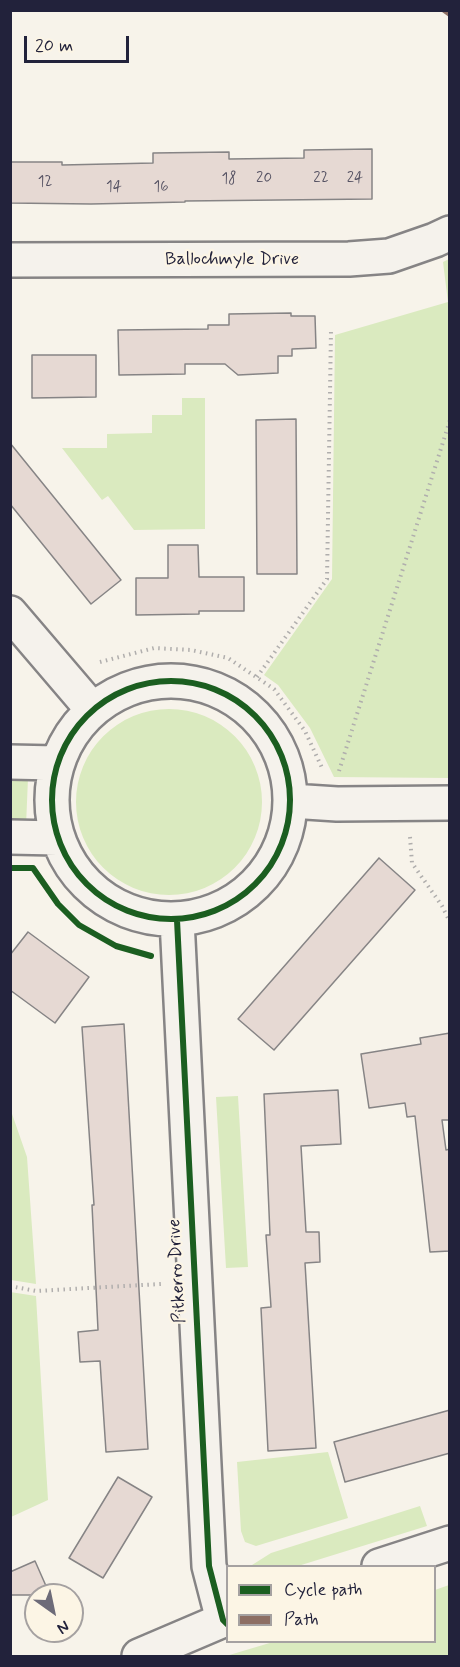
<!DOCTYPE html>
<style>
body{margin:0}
#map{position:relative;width:460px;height:1667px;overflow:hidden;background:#f7f3ea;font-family:Mynerve,sans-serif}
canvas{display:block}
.frame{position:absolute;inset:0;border:12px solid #22223b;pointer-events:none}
.legend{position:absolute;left:226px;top:1565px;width:210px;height:78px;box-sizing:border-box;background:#fcf5e5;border:2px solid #a5a1a1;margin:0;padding:8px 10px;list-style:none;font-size:18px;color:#22223b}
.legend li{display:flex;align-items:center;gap:12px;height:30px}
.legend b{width:30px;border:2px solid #a5a1a1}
.north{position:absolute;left:24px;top:1583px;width:60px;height:60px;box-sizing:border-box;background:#fcf5e5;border:2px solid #a5a1a1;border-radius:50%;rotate:147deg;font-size:16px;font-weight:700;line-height:24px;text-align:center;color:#22223b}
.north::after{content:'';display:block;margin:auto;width:21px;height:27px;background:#6d6b78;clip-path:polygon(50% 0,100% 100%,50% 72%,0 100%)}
.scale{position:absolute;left:24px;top:36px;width:105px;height:27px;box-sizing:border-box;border:3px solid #22223b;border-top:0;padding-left:8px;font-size:18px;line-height:21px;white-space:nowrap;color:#22223b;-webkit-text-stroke:4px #fcf5e5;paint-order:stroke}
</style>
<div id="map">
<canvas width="460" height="1667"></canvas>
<div class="frame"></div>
<ul class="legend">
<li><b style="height:8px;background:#1b5e20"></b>Cycle path</li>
<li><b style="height:8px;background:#8d6e63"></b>Path</li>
</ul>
<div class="north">N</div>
<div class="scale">20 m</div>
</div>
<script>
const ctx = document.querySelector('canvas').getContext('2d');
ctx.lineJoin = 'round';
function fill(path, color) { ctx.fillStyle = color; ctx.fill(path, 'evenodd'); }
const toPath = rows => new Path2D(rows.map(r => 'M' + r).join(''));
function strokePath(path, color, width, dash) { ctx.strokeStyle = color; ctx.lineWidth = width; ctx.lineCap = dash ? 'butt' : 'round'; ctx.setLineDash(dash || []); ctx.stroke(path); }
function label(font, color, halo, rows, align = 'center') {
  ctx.font = font + ' Mynerve,sans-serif'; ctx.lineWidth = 4.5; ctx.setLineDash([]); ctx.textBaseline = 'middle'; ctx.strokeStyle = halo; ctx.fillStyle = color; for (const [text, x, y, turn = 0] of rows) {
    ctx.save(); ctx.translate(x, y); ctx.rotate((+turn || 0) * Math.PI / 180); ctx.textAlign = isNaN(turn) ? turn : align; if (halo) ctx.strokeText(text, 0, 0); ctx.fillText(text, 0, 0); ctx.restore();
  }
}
fill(toPath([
 [449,259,449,778,334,777,310,728,278,685,264,675,332,579,335,335,448,302,443,262],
 [182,398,205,398,205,529,134,530,108,496,102,500,62,448,107,448,107,434,152,433,152,415,182,415],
 '76 802a93 93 0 1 1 186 0a93 93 0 1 1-186 0Z',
 [11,778,28,778,26,826,11,826],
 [238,1096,248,1267,226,1268,216,1097],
 [11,1111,27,1157,36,1284,11,1280],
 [10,1292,36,1296,48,1500,11,1517],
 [328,1452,348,1518,256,1546,245,1542,241,1531,237,1462],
 [420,1506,427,1526,298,1566,252,1565,271,1553],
 [449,1585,449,1656,226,1656,273,1642,434,1642,435,1590]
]), '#daeabf');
const building = toPath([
 [372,149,372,199,185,201,185,202,91,204,10,203,10,162,62,162,62,165,153,163,153,153,229,152,229,159,304,158,304,150,372,149],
 [291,313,291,316,315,316,316,348,292,349,292,356,278,356,278,373,238,375,225,364,185,364,185,374,119,375,118,330,208,329,208,325,229,325,229,314,291,313],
 [32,355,96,355,96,397,32,398,32,355],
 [296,419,297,574,257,574,256,420,296,419],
 [10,443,121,580,91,604,10,504,10,443],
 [168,545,198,545,199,577,244,577,244,611,199,611,199,614,136,615,136,578,168,578,168,545],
 [379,858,415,890,274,1050,238,1019,379,858],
 [28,932,89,977,55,1023,10,990,10,955,28,932],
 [124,1024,148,1449,106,1452,100,1361,80,1362,78,1332,98,1330,92,1205,94,1205,82,1027,124,1024],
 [450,1033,450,1120,442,1120,446,1150,450,1149,450,1251,430,1252,415,1116,407,1117,405,1103,369,1108,361,1054,421,1044,420,1038,450,1033],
 [338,1090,341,1144,301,1146,306,1232,319,1232,320,1262,305,1263,316,1448,268,1451,261,1308,271,1307,266,1235,270,1235,264,1094,338,1090],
 [450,1410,450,1453,345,1482,334,1442,450,1410],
 [118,1477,152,1497,103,1578,69,1558,118,1477],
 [35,1561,50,1595,10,1595,10,1572,35,1561]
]);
fill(building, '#e6d9d3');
strokePath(building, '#868485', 1.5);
const minor = toPath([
 [10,260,349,259,389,256,435,240,450,233],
 [10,613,92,709],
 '52 800a119 119 0 1 1 238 0a119 119 0 1 1-238 0Z',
 [10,762,56,763],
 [291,801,337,804,450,803],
 [10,837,57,838],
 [177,920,209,1566,223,1620],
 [379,1566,450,1543],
 [139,1656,228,1618]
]);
strokePath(minor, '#868485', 38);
strokePath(toPath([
 [100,662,154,648,191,650,228,658,274,689,305,731,323,770],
 [257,677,327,579,331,330],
 [339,771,450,420],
 [410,837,412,863,442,906,450,922],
 [10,1286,36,1291,161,1284]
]), '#b0aead', 4, [1.5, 4.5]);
strokePath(minor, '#f5f2ec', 33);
strokePath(toPath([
 [443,10,450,15]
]), '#8d6e63', 4.5, [9, 4.5]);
strokePath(toPath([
 '52 800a119 119 0 1 1 238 0a119 119 0 1 1-238 0Z',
 [10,868,33,868,58,904,79,925,116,946,151,956],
 [177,920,209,1566,223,1620,228,1625]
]), '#1b5e20', 6);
label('15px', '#535061', null, [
 ["20",264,179],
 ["22",321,179],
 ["24",355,179],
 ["18",229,180],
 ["12",45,183],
 ["14",114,188],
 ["16",161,188]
]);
label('18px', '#22223b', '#fcf5e5', [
 ["Ballochmyle Drive",232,260],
 ["Pitkerro Drive",178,1271,-93]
]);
</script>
